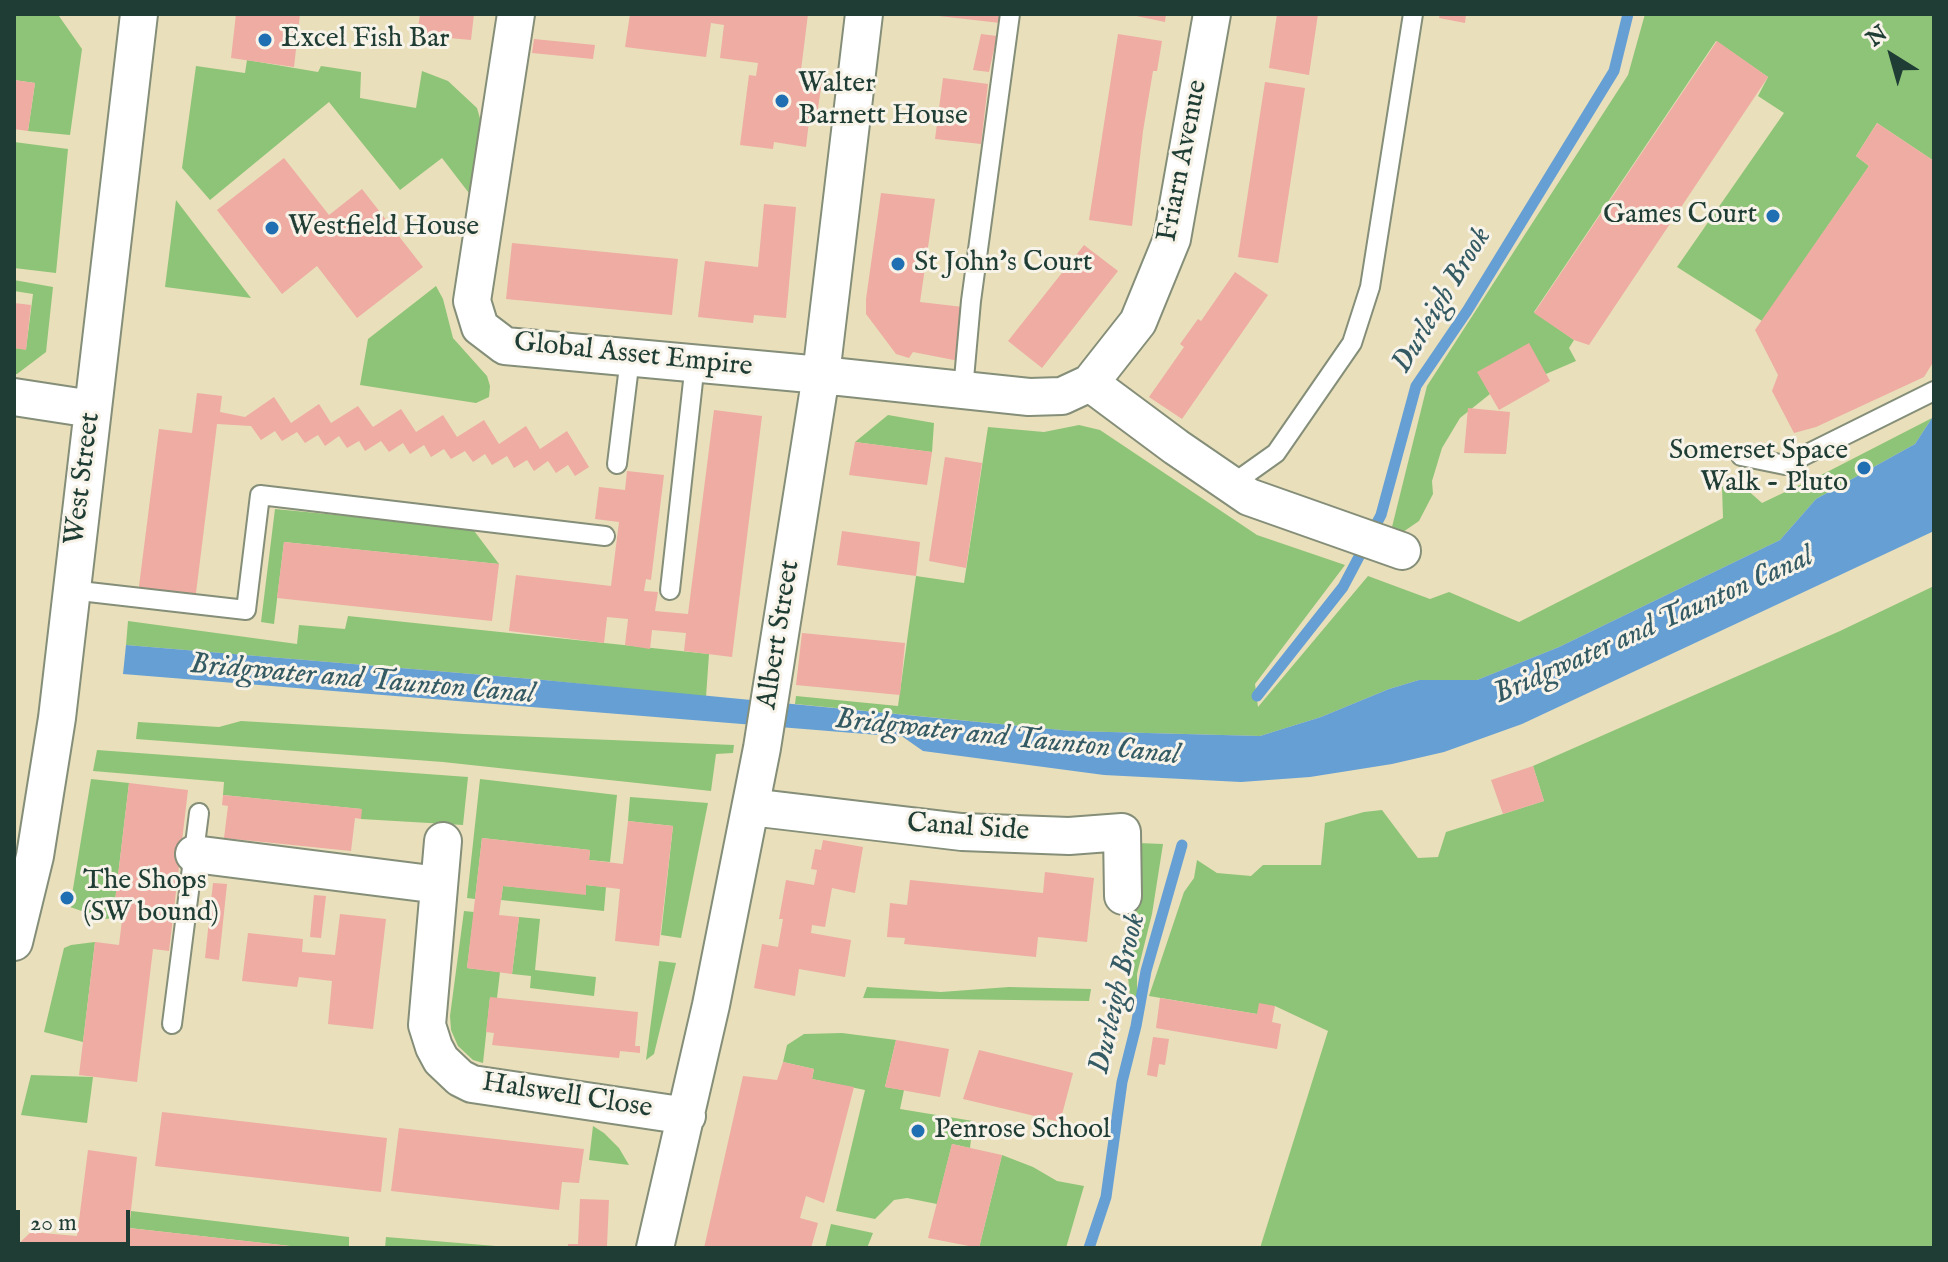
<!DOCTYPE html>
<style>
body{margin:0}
#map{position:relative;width:1948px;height:1262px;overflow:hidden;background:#e9dfbb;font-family:"IM FELL English",serif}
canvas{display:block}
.frame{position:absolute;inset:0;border:16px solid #1f3d34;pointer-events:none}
.north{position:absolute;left:1852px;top:16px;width:80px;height:80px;-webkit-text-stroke:6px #f7f3e8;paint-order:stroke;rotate:323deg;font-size:22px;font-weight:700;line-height:32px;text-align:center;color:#1f3d34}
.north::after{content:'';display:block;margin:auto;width:28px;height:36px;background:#1f3d34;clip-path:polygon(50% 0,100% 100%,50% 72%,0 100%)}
.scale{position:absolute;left:16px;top:1210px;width:114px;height:36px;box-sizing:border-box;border:4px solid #1f3d34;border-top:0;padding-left:10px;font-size:24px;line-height:28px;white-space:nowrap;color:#1f3d34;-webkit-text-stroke:6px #f7f3e8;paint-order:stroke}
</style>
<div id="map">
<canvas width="1948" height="1262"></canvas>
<div class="frame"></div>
<div class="north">N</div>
<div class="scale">20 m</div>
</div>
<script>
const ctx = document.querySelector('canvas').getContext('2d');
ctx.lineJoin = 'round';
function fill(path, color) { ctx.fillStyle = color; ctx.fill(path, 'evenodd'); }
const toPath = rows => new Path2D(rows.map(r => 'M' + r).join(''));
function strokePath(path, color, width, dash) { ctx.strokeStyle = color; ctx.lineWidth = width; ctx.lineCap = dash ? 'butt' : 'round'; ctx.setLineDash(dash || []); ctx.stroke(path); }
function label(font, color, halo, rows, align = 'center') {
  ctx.font = font + ' "IM FELL English",serif'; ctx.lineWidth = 6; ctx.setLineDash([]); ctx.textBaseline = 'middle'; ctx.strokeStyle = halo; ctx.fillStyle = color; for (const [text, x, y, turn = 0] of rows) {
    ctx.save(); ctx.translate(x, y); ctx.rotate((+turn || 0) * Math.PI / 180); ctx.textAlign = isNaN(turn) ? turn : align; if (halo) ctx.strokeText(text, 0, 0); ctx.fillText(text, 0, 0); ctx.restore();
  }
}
fill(toPath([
 [14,14,59,16,82,49,70,135,28,131,35,83,14,80],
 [1645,14,1934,14,1934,161,1877,123,1856,156,1869,166,1762,321,1677,267,1784,113,1758,96,1768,77,1716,41,1534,312,1574,340,1569,348,1576,361,1546,374,1478,372,1490,394,1460,418,1442,448,1432,481,1433,494,1419,521,1400,534,1391,531,1427,386,1628,75],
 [247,60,318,72,321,66,361,72,360,98,416,108,422,71,448,81,477,108,481,122,482,146,472,197,442,158,400,190,329,102,210,200,182,168,196,66,245,73],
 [14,142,68,149,56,273,14,268],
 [176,200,251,298,165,287],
 [14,280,53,287,46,352,17,374,14,374,14,348,26,349,33,294,14,291],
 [436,286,443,299,453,338,487,376,490,386,489,397,476,403,360,385,368,339],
 [888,415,934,423,932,452,855,442],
 [1932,418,1915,444,1816,499,1780,540,1559,647,1477,680,1419,680,1389,689,1321,717,1260,736,1072,731,795,704,796,696,898,706,916,576,964,583,988,427,1044,432,1079,425,1100,430,1257,535,1345,565,1255,684,1258,707,1368,576,1430,599,1449,592,1519,622,1723,518,1722,487,1736,480,1762,503,1829,471],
 [275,509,472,528,499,564,284,542,274,624,261,622],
 [1934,586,1934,1248,1260,1248,1328,1031,1275,1006,1257,1014,1149,996,1184,892,1194,878,1197,860,1217,873,1251,876,1263,865,1321,865,1325,823,1364,812,1382,810,1418,858,1438,857,1446,832,1544,801,1533,766,1840,631],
 [348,616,709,654,706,697,544,680,126,645,128,621,297,644,299,625,345,629],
 [241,721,464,734,734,745,733,753,716,754,711,791,443,762,136,739,138,722,219,727],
 [97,750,468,777,463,825,361,819,361,809,223,795,224,782,93,771],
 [91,779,129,783,113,918,105,919,70,907],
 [480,779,617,795,610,862,589,860,590,850,482,838,475,899,467,898],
 [630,797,708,803,681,938,661,935,673,826,628,821],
 [1138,843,1163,844,1152,914,1137,974,1137,1010,1131,1007,1127,967,1139,869],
 [586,885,606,887,604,911,501,900,503,886,586,894],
 [464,911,474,912,467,968,500,972,497,998,490,998,483,1063,473,1060,458,1046,451,1030,450,1016],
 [519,917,540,919,535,970,596,977,594,996,530,988,531,976,512,974],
 [95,942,83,1042,44,1032,64,948,71,945],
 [659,961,676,963,654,1054,646,1060],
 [867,987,941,992,1009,987,1091,989,1089,1001,863,998],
 [842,1033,896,1040,885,1087,904,1090,900,1109,973,1121,970,1148,952,1144,937,1204,907,1198,894,1200,875,1219,836,1211,865,1090,812,1079,814,1069,783,1062,787,1045,804,1034],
 [31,1075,93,1077,87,1123,21,1115],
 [593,1126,604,1133,619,1148,629,1165,589,1160],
 [1002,1155,1033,1167,1057,1181,1084,1186,1066,1248,979,1248],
 [131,1211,349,1237,349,1248,308,1248,129,1228],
 [831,1224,873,1233,867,1248,825,1248],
 [386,1237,520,1248,385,1248]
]), '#8ec477');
fill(toPath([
 [1932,418,1934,420,1934,531,1522,724,1444,752,1392,764,1310,777,1241,782,1104,775,923,751,903,737,123,674,126,645,544,680,1072,731,1260,736,1321,717,1389,689,1419,680,1477,680,1559,647,1780,540,1816,499,1915,444]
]), '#659fd4');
strokePath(toPath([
 [1257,696,1343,587,1381,515,1416,386,1467,311,1614,71,1628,14],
 [1089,1248,1106,1197,1122,1082,1136,1026,1146,971,1182,845]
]), '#659fd4', 11);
fill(toPath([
 [236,14,300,14,294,67,231,58],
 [420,14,474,14,471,40,417,35],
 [630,14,808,14,800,78,822,81,816,122,809,121,806,147,774,142,773,149,740,145,749,75,756,76,758,63,720,58,724,25,711,23,706,57,625,47],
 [939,14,1001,14,1000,23,939,16],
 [1127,14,1166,14,1165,22],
 [1277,14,1318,14,1309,75,1269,68],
 [1440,14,1466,14,1465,23,1439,18],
 [981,34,997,36,989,72,973,70],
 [1118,34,1162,41,1157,71,1153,71,1143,131,1132,226,1089,220],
 [534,39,595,45,593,59,532,53],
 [1717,41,1768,77,1589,345,1574,340,1534,313],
 [943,78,988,84,981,144,935,139],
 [14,80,35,83,28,131,14,129],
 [1265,82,1305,88,1278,263,1238,257],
 [1877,123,1934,161,1934,361,1924,377,1816,427,1794,433,1772,391,1778,375,1755,330,1869,166,1856,156],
 [284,158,329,215,362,189,423,267,357,318,317,266,282,294,217,210],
 [881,193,935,199,920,302,963,307,959,361,913,352,909,358,896,354,866,314,866,299],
 [764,204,796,207,786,318,754,315,753,323,698,317,705,261,758,267],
 [512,243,678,259,672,315,506,299],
 [1084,245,1118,271,1042,368,1008,341],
 [1235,272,1268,295,1182,419,1149,397,1184,347,1180,344,1198,319,1201,321],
 [14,303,31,305,26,350,14,348],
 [1529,343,1550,381,1499,410,1477,372],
 [197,393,222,396,220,412,245,417,274,397,291,423,319,404,331,423,358,406,373,427,401,409,416,432,443,415,457,437,484,420,499,444,526,426,540,449,567,431,589,467,575,476,568,465,556,473,548,461,534,471,527,460,514,468,507,456,492,465,485,454,473,462,465,451,451,459,444,449,431,457,424,445,410,454,403,443,389,452,381,441,365,451,359,441,347,448,339,436,325,446,318,435,305,443,297,432,282,441,275,431,261,440,251,426,217,424,195,601,138,594,159,429,192,433],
 [1468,408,1510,412,1506,454,1464,453],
 [714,410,762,416,732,657,684,651,686,633,652,630,650,649,625,645,628,619,607,617,604,643,509,631,516,575,611,586,619,522,595,519,599,487,625,490,627,471,664,475,651,580,646,579,644,591,658,592,655,611,688,614],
 [855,442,932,452,927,485,849,475],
 [945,457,982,463,966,568,929,561],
 [842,531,920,542,916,576,837,565],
 [284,542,499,564,492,621,277,598],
 [802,633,905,643,900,695,796,685],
 [1533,766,1544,801,1503,814,1491,780],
 [129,783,188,790,169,951,153,949,137,1082,79,1075,95,942,119,945,122,920,113,918],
 [223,795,362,809,361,819,355,818,351,851,224,838,228,806,222,805],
 [628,821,673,826,659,946,615,941,620,889,586,885,586,895,503,886,499,915,519,917,512,974,467,968,482,838,590,850,589,860,623,864],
 [823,840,863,847,855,893,832,888,825,927,812,925,811,933,851,940,845,977,799,969,795,996,754,988,762,944,778,947,783,919,779,919,786,880,814,885,817,870,811,869,815,849,821,850],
 [1045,872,1094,878,1087,942,1038,937,1036,957,904,944,905,938,887,937,890,903,907,905,910,880,1043,893],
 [213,883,227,884,219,960,205,958],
 [314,895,326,896,321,938,310,937],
 [340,914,386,919,373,1029,328,1024,332,981,299,977,297,987,242,981,248,933,303,939,302,952,335,955],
 [490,997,638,1012,635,1046,640,1046,640,1053,620,1051,619,1058,492,1045,494,1033,486,1032],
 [1160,998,1257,1014,1259,1003,1275,1006,1272,1022,1281,1024,1277,1049,1156,1028],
 [1153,1037,1169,1039,1165,1065,1159,1064,1157,1077,1147,1075],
 [896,1040,949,1049,940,1097,885,1087],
 [979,1050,1073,1073,1060,1122,963,1099],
 [783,1062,814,1069,812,1079,854,1087,824,1203,806,1196,800,1218,818,1223,811,1248,704,1248,743,1076,777,1080],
 [162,1112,387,1138,381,1192,155,1166],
 [399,1128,584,1149,579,1183,562,1182,559,1210,391,1191],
 [952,1144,1002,1155,979,1248,928,1238],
 [88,1150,137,1157,129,1228,290,1246,290,1248,14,1248,31,1232,77,1236],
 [580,1199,609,1200,607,1246,568,1248,568,1244,578,1244]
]), '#eeaca3');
const service = toPath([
 [963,390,971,301,1010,14],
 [1741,456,1785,465,1934,391],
 [617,464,630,358],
 [1231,485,1276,453,1352,343,1370,287,1413,14],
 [71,590,246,610,260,495,605,536],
 [670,590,695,363],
 [172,1024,199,813]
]);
const minor = toPath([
 [516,14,472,301,480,327,505,346,821,375,1029,397,1062,396,1090,383,1138,322,1172,239,1212,14],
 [1090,383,1176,447,1249,497,1402,551],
 [14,397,92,409],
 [751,807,962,832,1069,836,1122,832,1123,896],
 [443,841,427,1025,434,1047,441,1060,460,1078,472,1084,687,1116],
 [194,854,439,885],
 [14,942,35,856,57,718,139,14],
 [655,1248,711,1005,762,748,821,375,864,14]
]);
strokePath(service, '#848e78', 22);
strokePath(minor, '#848e78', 40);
strokePath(service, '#fff', 18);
strokePath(minor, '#fff', 36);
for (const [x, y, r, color] of [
 [265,40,8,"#1f6fb2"],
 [782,101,8,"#1f6fb2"],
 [1773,216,8,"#1f6fb2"],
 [272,228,8,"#1f6fb2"],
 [898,264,8,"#1f6fb2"],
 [1864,468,8,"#1f6fb2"],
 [67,898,8,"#1f6fb2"],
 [918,1131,8,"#1f6fb2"]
]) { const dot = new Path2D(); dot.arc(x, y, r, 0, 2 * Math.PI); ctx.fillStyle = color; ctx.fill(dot); strokePath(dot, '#f7f3e8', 3); }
label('28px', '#1f3d34', '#f7f3e8', [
 ["Excel Fish Bar",281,40],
 ["Walter",798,85],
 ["Barnett House",798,117],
 ["Games Court",1757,216,"right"],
 ["Westfield House",288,228],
 ["St John's Court",914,264],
 ["Somerset Space",1848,452,"right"],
 ["Walk - Pluto",1848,484,"right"],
 ["The Shops",83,882],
 ["(SW bound)",83,914],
 ["Penrose School",934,1131]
], 'left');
label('28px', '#1f3d34', '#f7f3e8', [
 ["Friarn Avenue",1184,161,-79],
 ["Global Asset Empire",633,356,6],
 ["West Street",84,479,-83],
 ["Albert Street",780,635,-81],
 ["Canal Side",968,829,4],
 ["Halswell Close",567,1097,9]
]);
label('italic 30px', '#345a64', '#f7f3e8', [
 ["Durleigh Brook",1443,301,-59],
 ["Bridgwater and Taunton Canal",1654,627,-24],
 ["Bridgwater and Taunton Canal",362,681,5],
 ["Bridgwater and Taunton Canal",1007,739,6],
 ["Durleigh Brook",1119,994,-77]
]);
</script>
